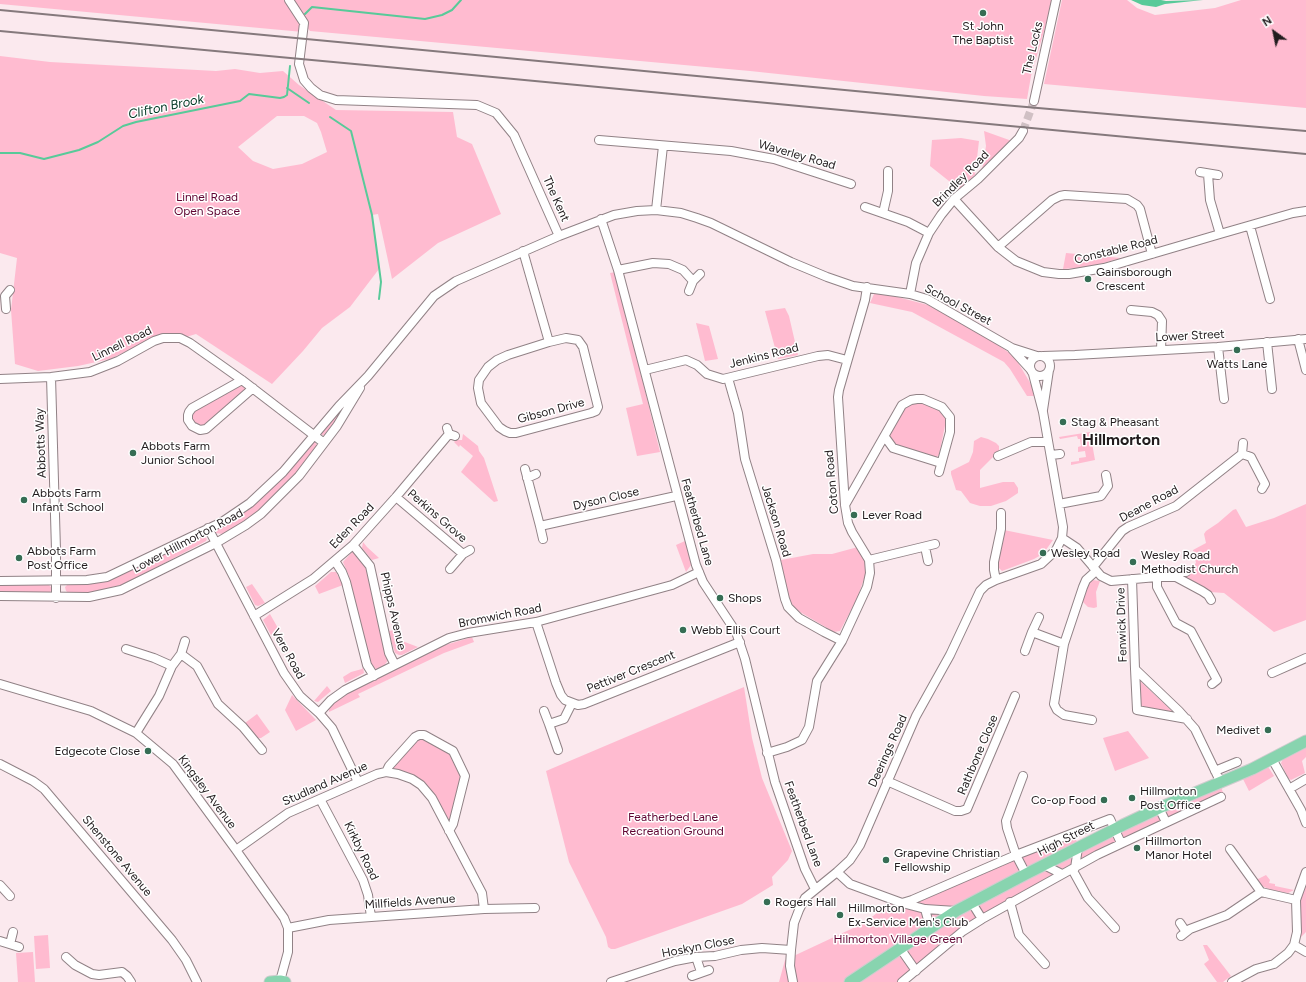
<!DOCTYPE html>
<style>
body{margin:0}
#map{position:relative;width:1306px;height:982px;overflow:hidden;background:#fbe9ee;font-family:Figtree,sans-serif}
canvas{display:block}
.north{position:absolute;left:1254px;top:12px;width:40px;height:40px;-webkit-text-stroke:3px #fff;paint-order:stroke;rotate:327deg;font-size:11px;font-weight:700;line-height:16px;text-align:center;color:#221c1e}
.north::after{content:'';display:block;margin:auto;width:14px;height:18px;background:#221c1e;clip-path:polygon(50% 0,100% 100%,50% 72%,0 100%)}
</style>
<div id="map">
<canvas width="1306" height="982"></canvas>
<div class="north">N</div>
</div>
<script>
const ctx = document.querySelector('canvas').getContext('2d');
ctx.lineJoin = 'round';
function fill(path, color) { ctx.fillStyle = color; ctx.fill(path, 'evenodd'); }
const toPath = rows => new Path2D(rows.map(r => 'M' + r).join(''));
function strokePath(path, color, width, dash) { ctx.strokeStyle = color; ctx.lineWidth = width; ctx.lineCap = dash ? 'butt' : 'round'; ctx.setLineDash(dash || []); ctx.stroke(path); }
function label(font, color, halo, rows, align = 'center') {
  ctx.font = font + ' Figtree,sans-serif'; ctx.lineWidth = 3; ctx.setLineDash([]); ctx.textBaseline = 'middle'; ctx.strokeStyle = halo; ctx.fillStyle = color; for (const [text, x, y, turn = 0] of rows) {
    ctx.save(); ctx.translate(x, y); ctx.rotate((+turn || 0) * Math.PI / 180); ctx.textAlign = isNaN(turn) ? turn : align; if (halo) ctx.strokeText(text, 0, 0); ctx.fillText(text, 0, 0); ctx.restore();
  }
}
fill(toPath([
 [0,0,1053,0,1031,76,1027,99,984,96,750,71,310,31,304,24,303,32,0,4],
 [1062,0,1127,0,1137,8,1155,15,1215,8,1241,0,1306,0,1306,108,1044,84],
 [0,56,50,62,216,71,235,69,260,73,283,71,299,85,336,110,453,112,457,137,472,144,501,214,438,243,392,279,378,214,372,215,379,269,350,307,322,328,303,351,272,384,196,334,186,337,174,333,160,335,110,359,78,366,38,371,15,364,11,310,17,258,0,253],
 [277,116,304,116,317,123,321,132,327,152,302,164,273,169,253,161,238,147],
 [984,131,1012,141,982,170,986,146],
 [961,138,979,141,975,175,959,189,930,166,932,140],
 [1066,253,1121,258,1089,267,1063,269],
 [616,272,660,452,637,456,626,408,643,404,610,273],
 [874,294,886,294,928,305,988,338,1008,352,1016,359,1032,386,1034,396,1027,396,1010,369,1004,362,912,312,870,303],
 [785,308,789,316,798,355,778,359,765,311],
 [696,323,709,326,718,359,705,361],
 [239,384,243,385,246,387,245,390,205,427,198,427,190,420,192,412],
 [352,396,341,414,326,436,322,435,321,433],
 [918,400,939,408,947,416,939,455,935,458,892,444,888,436,905,406],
 [1090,432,1095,460,1071,465,1071,462,1079,461,1079,458,1086,457,1085,451,1078,452,1078,447,1081,446,1080,439,1078,439,1077,436,1060,439,1059,437],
 [463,434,478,446,479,451,484,458,498,501,494,502,461,472,473,456,460,445,459,447,454,442,456,440,462,440],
 [981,437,988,439,996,443,999,446,999,451,980,470,980,488,1003,482,1014,482,1018,488,1018,493,1006,501,991,506,980,506,970,503,961,491,956,490,951,474,951,471,969,462,973,452,974,441],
 [312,442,315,442,317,445,315,449,285,487,265,507,236,527,223,534,215,533,215,530,219,527,260,500,283,477],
 [1306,504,1306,620,1274,632,1224,593,1210,592,1182,578,1186,572,1196,563,1193,550,1206,543,1204,534,1206,531,1218,523,1233,510,1236,509,1246,527,1274,518],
 [1004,530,1053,540,1043,554,1034,559,1002,571,999,568,997,565],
 [202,534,207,539,206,541,125,584,90,593,70,594,66,591,65,587,68,584,101,582,112,579],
 [685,541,691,559,691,565,686,572,676,545],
 [363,542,367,547,379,558,372,560,362,548],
 [858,547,863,551,867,570,857,599,840,631,834,632,800,612,791,605,787,595,781,560,813,554,832,554],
 [353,551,367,566,388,660,384,666,376,669,370,665,349,576,343,562],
 [331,572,336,572,343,585,319,594,315,586],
 [1093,580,1100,581,1096,592,1097,607,1094,608,1088,607,1082,601,1089,583],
 [0,583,48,584,51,587,51,591,48,594,0,592],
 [252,584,265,603,258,606,255,605,246,587],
 [270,614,279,630,271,635,263,620],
 [395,630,397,639,418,647,402,655,399,655,395,653,388,631],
 [472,637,474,642,444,653,358,694,360,697,329,712,329,707,342,696,442,646],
 [363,667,364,673,345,683,343,677,351,672,362,669],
 [1137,678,1173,712,1172,713,1140,708],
 [327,686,331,691,318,702,314,701],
 [744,687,752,738,762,778,792,851,788,860,772,877,773,885,742,904,615,949,611,949,608,947,606,937,569,862,546,771],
 [292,695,316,720,296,731,285,710],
 [257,714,270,732,261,738,257,738,245,723],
 [1128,731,1149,758,1115,771,1103,738],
 [420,737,451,753,461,774,453,816,449,819,445,818,434,798,391,768],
 [1306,747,1306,757,1302,761,1305,773,1291,780,1288,778,1281,763,1283,759],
 [1264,767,1269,768,1274,776,1249,791,1242,777],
 [1221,786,1223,793,1139,832,1042,881,910,972,898,982,779,982,785,960,864,923,890,903,908,906,1013,860,1074,835,1081,851],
 [1266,875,1270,880,1269,883,1275,884,1275,886,1294,890,1288,893,1271,890,1262,886,1256,880],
 [1306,883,1306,932,1301,937,1299,907],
 [48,935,50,968,36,969,34,936],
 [1203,945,1207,945,1231,976,1223,982,1217,982,1204,964,1209,960],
 [33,952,35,982,18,982,16,953]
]), '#ffbbd0');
fill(toPath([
 [1131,0,1161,0,1166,1,1203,0,1165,4,1156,7,1142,5]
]), '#58ca99');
strokePath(toPath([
 [305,14,312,7,425,19,442,15,452,10,461,0],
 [287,88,309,103],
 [330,117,351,131,372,215,381,282,379,299],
 [0,153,20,153,44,159,79,150,98,142,123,126,136,122,240,101,249,94,280,98,284,97,287,95,290,66]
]), '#58ca99', 2);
strokePath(toPath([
 [1023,131,1034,101]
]), '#d0c0c4', 8, [8, 4]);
const minor = toPath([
 [289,0,304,23,299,64,304,80,311,88,320,95,336,100,477,105,496,113,514,135,559,236],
 [1034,101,1056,0],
 [599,140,731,151,774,159,851,184],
 [1200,172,1218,175],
 [1208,174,1210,200,1220,234],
 [954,199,998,247,1016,261,1043,272,1059,274,1069,274,1104,268,1220,234,1293,213,1306,211],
 [865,207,908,222,929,233],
 [656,210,663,146],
 [883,213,888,191,888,171],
 [601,219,618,270,696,565,703,582,736,632,745,659,775,782,805,869,815,889],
 [1250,226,1270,299],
 [998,247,1052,200,1060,196,1065,195,1127,199,1137,205,1140,209,1152,254],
 [523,251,549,342,566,338,578,340,583,347,598,407,596,411,591,413,516,433,510,433,505,431,499,427,481,403,478,388,479,380,488,367,497,360,508,355,549,342],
 [618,270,653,263,669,264,683,270,693,281],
 [689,291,693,281,700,274],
 [910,294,916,263,929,233,941,215,954,199,978,179,1019,138,1023,131],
 [6,309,5,296,10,290],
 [1131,310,1152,312,1158,315,1162,321,1161,350],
 [1298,339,1306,370],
 [1267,342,1272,389],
 [1218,347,1224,399],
 [1012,349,1031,370],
 '1030 366a10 10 0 1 1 20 0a10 10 0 1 1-20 0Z',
 [1043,356,1075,355,1218,347,1306,339],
 [645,370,686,360,697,365,707,374,723,379,818,356,828,355,847,360],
 [51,377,56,550,56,598],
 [728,378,738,413,745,459,776,560,785,599,788,607,799,618,824,632,842,641],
 [0,379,51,377,90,372,118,361,154,341,163,338,180,338,190,343,242,380,324,443],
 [242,380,192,408,189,412,188,415,188,420,192,426,200,430,206,429,253,388],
 [1043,410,1049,370],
 [447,428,449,434,455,436],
 [885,437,893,448,941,463],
 [1242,454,1243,443],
 [1051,455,1060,454],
 [998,456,1031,442,1048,442],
 [525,469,540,526,676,496],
 [527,478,536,474],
 [396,497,463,554],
 [1059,504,1101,496,1108,486,1106,475],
 [845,505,902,405,911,400,917,399,923,399,942,407,950,417,950,432,939,472],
 [540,526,543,539],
 [208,528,284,673,300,696,319,713,332,728,358,782],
 [1062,538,1077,548,1101,576,1111,581,1157,577,1176,577,1183,572,1186,572],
 [353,545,370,566,389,653,395,665],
 [925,547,928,561],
 [869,560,935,544],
 [335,561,342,572,346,582,367,665,374,676],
 [1093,567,1122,531,1128,527,1176,506,1242,454,1251,457,1253,461,1265,484,1262,489],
 [450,569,463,554,470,550],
 [1157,577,1157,587,1176,623,1191,631,1217,680,1212,684],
 [1176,577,1202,591,1208,595,1211,600],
 [1132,579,1135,669,1179,711,1195,729,1221,783],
 [996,580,994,570,994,562,1001,529,1001,513],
 [0,581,87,580,107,577,222,522,250,503,283,472,339,406,368,376,434,296,456,281,559,236,614,215,637,211,656,210,681,213,697,218,711,223,791,262,827,277,853,286,910,294,927,299,1012,348,1037,356],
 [0,596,89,597,121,590,216,543,246,525,261,514,299,476,337,426,360,388],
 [254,616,313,579,353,545,396,497,449,434],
 [536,622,556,683,561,695,565,700,578,705,584,704,740,642],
 [1032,632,1039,617],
 [126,649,154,658,172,666],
 [1025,651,1032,632,1064,644],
 [181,654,197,666,218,704,243,727,262,750],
 [1135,669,1137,710,1187,719],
 [1272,673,1306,658],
 [0,684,91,711,136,733,173,764,236,850,284,918,288,928,288,952,280,981],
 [544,711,549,724,564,719,572,703],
 [319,713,331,700,345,690,449,638,468,633,536,622,672,585,699,572],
 [1092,720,1064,715,1057,710,1054,704,1064,644,1083,587,1086,580,1096,571],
 [549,724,558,750],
 [136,733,159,696,172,666,181,654,185,641],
 [767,753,787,747,802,740,809,727,817,681,842,641,867,587,870,573,869,560,852,532,848,523,845,505,838,397,839,390,865,300,867,287],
 [1272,759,1301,810,1306,823],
 [0,764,33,781,44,789,172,940,186,960,197,982],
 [1215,771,1237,762],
 [386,772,389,766,415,737,419,735,424,735,453,751,465,776,453,824,449,831],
 [1023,776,1006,821,1007,828,1016,855,1026,874],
 [887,781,955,811,961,811,967,809,1015,696],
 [1289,789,1306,779],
 [320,799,363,880,368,895,371,917],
 [1159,808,1166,822],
 [1230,849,1261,892],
 [236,850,288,813,377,774,386,772,398,774,412,779,421,785,432,798,482,893,484,909],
 [1044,865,1062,874],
 [1075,868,1078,848],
 [1072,869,1088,898,1115,928],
 [837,872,850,884,902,903,925,909,956,911],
 [0,885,10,896],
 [1010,902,1019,935,1045,964],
 [902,903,912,900,1016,855,1110,819,1121,843],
 [972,903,982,919],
 [925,909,928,920,927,930],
 [1180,923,1186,932],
 [288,928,329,920,484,909,535,908],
 [1181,936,1190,929,1227,915,1261,892,1296,900],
 [0,941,19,947],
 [10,944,13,932],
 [1294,945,1306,952],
 [900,948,916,971],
 [66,957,75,965,92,974,99,975,122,972,127,976,131,982],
 [696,957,701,972],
 [692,976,709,970],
 [611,982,675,961,696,957,715,956,741,950,762,948,791,950],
 [793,982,790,966,791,950,794,923,799,910,805,898,837,872,850,860,860,845,916,716,950,655,980,591,986,585,996,580,1041,564,1056,550,1062,538,1063,527,1043,412,1033,374],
 [902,982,963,931,982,919,1097,855,1221,797],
 [1232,982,1256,969,1274,964,1288,953,1294,945,1297,932,1296,900,1306,872]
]);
const highway = toPath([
 [270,982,280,981,285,982],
 [850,982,956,911,1026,874,1123,825,1159,808,1252,769,1306,741]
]);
strokePath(minor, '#918286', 10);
strokePath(highway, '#cecdce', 13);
strokePath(minor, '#fff', 8);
strokePath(highway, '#88d4af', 11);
strokePath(toPath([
 [0,10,1003,105,1306,131],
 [0,31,387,67,1306,154]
]), '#85797c', 2);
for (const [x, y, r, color] of [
 [983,13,4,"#366d54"],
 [1088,279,4,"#366d54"],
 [1237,350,4,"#366d54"],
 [1063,422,4,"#366d54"],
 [133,453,4,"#366d54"],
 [24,500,4,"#366d54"],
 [854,515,4,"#366d54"],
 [1043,553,4,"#366d54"],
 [19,558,4,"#366d54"],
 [1133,562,4,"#366d54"],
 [720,598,4,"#366d54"],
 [683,630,4,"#366d54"],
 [1268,730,4,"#366d54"],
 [148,751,4,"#366d54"],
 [1132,798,4,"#366d54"],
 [1104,800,4,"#366d54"],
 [1137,848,4,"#366d54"],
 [886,860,4,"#366d54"],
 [767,902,4,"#366d54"],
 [840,915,4,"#366d54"]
]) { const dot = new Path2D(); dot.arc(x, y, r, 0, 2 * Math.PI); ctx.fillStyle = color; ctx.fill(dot); strokePath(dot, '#fff', 1.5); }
label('12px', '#221c1e', '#fff', [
 ["St John",983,26,"center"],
 ["The Baptist",983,40,"center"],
 ["Gainsborough",1096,272],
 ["Crescent",1096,286],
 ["Watts Lane",1237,364,"center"],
 ["Stag & Pheasant",1071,422],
 ["Abbots Farm",141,446],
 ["Junior School",141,460],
 ["Abbots Farm",32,493],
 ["Infant School",32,507],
 ["Lever Road",862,515],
 ["Abbots Farm",27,551],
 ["Post Office",27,565],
 ["Wesley Road",1051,553],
 ["Wesley Road",1141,555],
 ["Methodist Church",1141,569],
 ["Shops",728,598],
 ["Webb Ellis Court",691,630],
 ["Medivet",1260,730,"right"],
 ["Edgecote Close",140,751,"right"],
 ["Hillmorton",1140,791],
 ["Post Office",1140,805],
 ["Co-op Food",1096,800,"right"],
 ["Hillmorton",1145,841],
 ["Manor Hotel",1145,855],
 ["Grapevine Christian",894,853],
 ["Fellowship",894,867],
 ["Rogers Hall",775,902],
 ["Hillmorton",848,908],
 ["Ex-Service Men's Club",848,922]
], 'left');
label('12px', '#221c1e', '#fff', [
 ["The Locks",1033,48,-77],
 ["Waverley Road",797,155,16],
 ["Brindley Road",961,179,-45],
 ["The Kent",556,199,66],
 ["Constable Road",1116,250,-14],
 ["School Street",958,305,28],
 ["Lower Street",1190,336,-3],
 ["Linnell Road",122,344,-26],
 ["Jenkins Road",764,356,-14],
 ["Gibson Drive",551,411,-15],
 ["Abbotts Way",41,443,-92],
 ["Coton Road",832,482,-95],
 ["Dyson Close",606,499,-13],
 ["Deane Road",1149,504,-28],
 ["Perkins Grove",437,516,41],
 ["Jackson Road",776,521,73],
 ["Featherbed Lane",697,522,74],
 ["Eden Road",352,526,-46],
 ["Lower Hillmorton Road",188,541,-28],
 ["Phipps Avenue",393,611,77],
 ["Bromwich Road",500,616,-11],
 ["Fenwick Drive",1122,625,-92],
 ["Vere Road",288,654,61],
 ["Pettiver Crescent",631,672,-22],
 ["Deerings Road",888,751,-66],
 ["Rathbone Close",978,755,-67],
 ["Studland Avenue",325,784,-24],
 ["Kingsley Avenue",207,792,53],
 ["Featherbed Lane",803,824,70],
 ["High Street",1066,839,-27],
 ["Kirkby Road",361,851,64],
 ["Shenstone Avenue",117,856,50],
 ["Millfields Avenue",410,902,-4],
 ["Hoskyn Close",698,947,-11]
]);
label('12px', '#600432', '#fff', [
 ["Linnel Road",207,197],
 ["Open Space",207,211],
 ["Featherbed Lane",673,817],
 ["Recreation Ground",673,831],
 ["Hilmorton Village Green",898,939]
]);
label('italic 13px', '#013522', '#fff', [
 ["Clifton Brook",166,107,-12]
]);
label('bold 16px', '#221c1e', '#fff', [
 ["Hillmorton",1121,440]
]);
</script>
